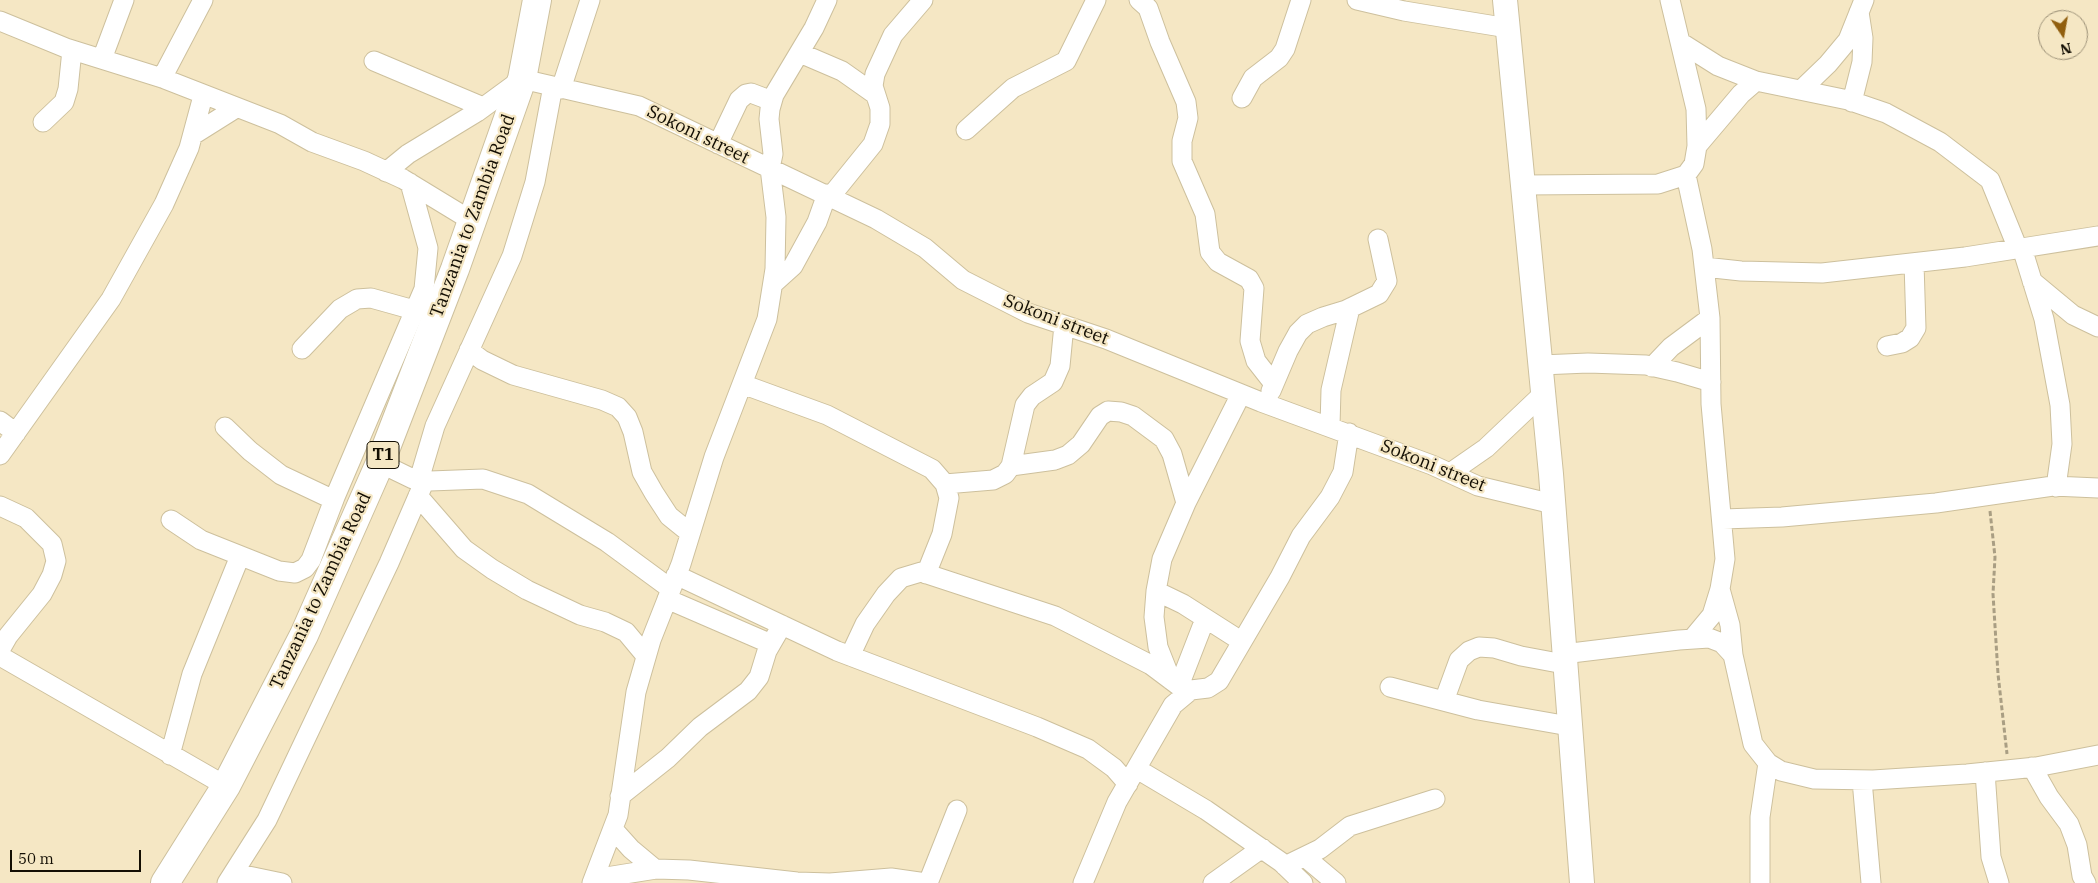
<!DOCTYPE html>
<style>
body{margin:0}
#map{position:relative;width:2098px;height:883px;overflow:hidden;background:#f5e7c4;font-family:"IBM Plex Serif",serif}
canvas{display:block}
.north{position:absolute;left:2038px;top:10px;width:50px;height:50px;box-sizing:border-box;background:#f5e7c4;border:1px solid #9b9077;border-radius:50%;rotate:168deg;font-size:14px;font-weight:700;line-height:20px;text-align:center;color:#130e03}
.north::after{content:'';display:block;margin:auto;width:18px;height:22px;background:#915f0f;clip-path:polygon(50% 0,100% 100%,50% 72%,0 100%)}
.scale{position:absolute;left:10px;top:850px;width:131px;height:22px;box-sizing:border-box;border:2px solid #130e03;border-top:0;padding-left:6px;font-size:15px;line-height:18px;white-space:nowrap;color:#130e03;-webkit-text-stroke:4px #f5e7c4;paint-order:stroke}
</style>
<div id="map">
<canvas width="2098" height="883"></canvas>
<div class="north">N</div>
<div class="scale">50 m</div>
</div>
<script>
const ctx = document.querySelector('canvas').getContext('2d');
ctx.lineJoin = 'round';
const toPath = rows => new Path2D(rows.map(r => 'M' + r).join(''));
function strokePath(path, color, width, dash) { ctx.strokeStyle = color; ctx.lineWidth = width; ctx.lineCap = dash ? 'butt' : 'round'; ctx.setLineDash(dash || []); ctx.stroke(path); }
function label(font, color, halo, rows, align = 'center') {
  ctx.font = font + ' "IBM Plex Serif",serif'; ctx.lineWidth = 4.5; ctx.setLineDash([]); ctx.textBaseline = 'middle'; ctx.strokeStyle = halo; ctx.fillStyle = color; for (const [text, x, y, turn = 0] of rows) {
    ctx.save(); ctx.translate(x, y); ctx.rotate((+turn || 0) * Math.PI / 180); ctx.textAlign = isNaN(turn) ? turn : align; if (halo) ctx.strokeText(text, 0, 0); ctx.fillText(text, 0, 0); ctx.restore();
  }
}
const minor = toPath([
 [1139,0,1148,8,1160,42,1186,102,1188,118,1182,141,1182,161,1205,214,1210,252,1218,262,1249,279,1254,288,1250,341,1256,361,1274,384],
 [1357,0,1404,11,1508,28],
 [0,21,66,48,162,78,280,124,312,142,364,161,403,179,472,221],
 [1680,42,1718,66,1756,81,1848,100,1886,113,1940,142,1990,180,2018,249],
 [800,53,842,71,876,95],
 [102,59,124,0],
 [374,61,483,107],
 [162,78,203,0],
 [561,89,590,0],
 [1802,89,1828,64,1848,40,1864,0],
 [1242,98,1253,78,1279,58,1285,49,1301,0],
 [1852,102,1862,62,1863,38,1859,12],
 [43,122,64,102,68,89,72,50],
 [966,130,1013,88,1066,61,1096,0],
 [193,135,236,108],
 [718,144,739,100,746,94,751,93,772,101],
 [1697,146,1741,94,1756,81],
 [386,172,408,154,477,112,522,79,639,106,876,219,925,248,963,280,1028,313,1106,339,1261,402,1432,465,1478,486,1553,504],
 [1686,175,1702,249,1710,318,1711,404,1725,559,1720,589,1712,615,1692,639],
 [1524,185,1658,184,1686,175,1694,164,1697,146,1696,109,1670,0],
 [831,196,873,144,880,124,880,108,873,86,875,74,893,35,923,0],
 [2022,248,2044,319,2060,405,2062,444,2056,487],
 [1704,267,1741,271,1822,273,1965,257,2098,236],
 [2032,281,2073,315,2098,327],
 [773,284,793,266,817,222,827,194],
 [1887,346,1902,343,1910,338,1916,328,1914,263],
 [302,349,340,309,357,299,371,298,414,310],
 [469,350,482,360,513,375,602,400,618,407,627,417,633,432,642,472,654,493,669,516,690,533],
 [1541,365,1588,363,1646,365,1677,372,1711,382],
 [1652,367,1671,347,1710,318],
 [742,384,827,415,932,469,945,484,949,498,942,534,926,574],
 [1271,391,1288,351,1298,333,1307,324,1323,317,1346,310,1379,294,1387,281,1378,239],
 [0,421,16,433],
 [1330,426,1331,390,1350,308],
 [225,427,250,451,281,475,334,500],
 [0,455,111,299,164,204,189,148,203,96],
 [380,463,413,479,430,481,483,479,528,494,607,542,671,589],
 [1011,466,1055,460,1068,455,1081,444,1100,416,1108,411,1121,412,1133,416,1164,439,1172,454,1186,503],
 [1450,473,1486,448,1544,393],
 [419,480,435,426,512,256,535,182,553,86],
 [945,484,993,480,1005,474,1011,466,1025,405,1032,396,1053,382,1060,366,1064,325],
 [418,496,464,549,492,569,527,590,580,615,605,622,626,632,646,656],
 [0,506,26,518,52,544,56,561,52,575,42,594,8,636,0,650],
 [1723,519,1782,517,1936,503,2053,486,2098,488],
 [171,520,201,540,279,571,295,573,305,568,311,560,335,497,424,289,428,248,410,183],
 [676,575,837,651,1037,727,1088,749,1114,768,1128,784],
 [1720,589,1730,625,1733,655],
 [1156,591,1183,604,1241,641],
 [667,599,771,644],
 [1563,654,1679,640,1709,638,1722,643,1733,655,1753,744,1768,763,1781,771,1814,779,1873,780,1967,774,2036,767,2098,755],
 [0,656,226,786],
 [850,656,865,624,886,594,901,578,921,572,1055,616,1151,665,1187,692],
 [1171,680,1158,647,1154,617,1156,591,1162,559,1186,503,1241,394],
 [1179,686,1205,619],
 [1390,687,1478,710,1569,726],
 [1444,701,1459,660,1469,651,1479,647,1494,648,1521,656,1564,664],
 [170,755,192,674,240,556],
 [2032,767,2049,797,2069,824,2077,845,2082,876,2086,883],
 [1137,769,1206,810,1281,862,1303,883],
 [1985,772,1991,857,1999,883],
 [1862,780,1871,883],
 [620,796,668,758,700,727,748,691,759,677,767,651,782,625],
 [613,829,631,849,655,869],
 [1305,857,1336,883],
 [1285,866,1320,849,1350,826,1435,799],
 [234,873,282,883],
 [594,879,656,869,689,870,797,882,830,883,891,878,926,883],
 [227,883,267,820,389,563,425,480],
 [592,883,618,815,636,692,651,640,681,564,714,457,767,319,775,269,776,217,770,168,773,154,769,119,770,109,774,95,814,28,827,0],
 [928,883,957,810],
 [1083,883,1117,802,1173,705,1191,690,1208,688,1219,681,1280,577,1301,536,1330,497,1343,472,1349,433],
 [1213,883,1262,848],
 [1760,883,1760,817,1768,763]
]);
const tertiary = toPath([
 [1505,0,1551,474,1582,883]
]);
const trunk = toPath([
 [165,883,226,786,304,635,380,463,455,269,522,79,537,0]
]);
strokePath(minor, '#cdc09d', 21);
strokePath(tertiary, '#cdc09d', 26);
strokePath(trunk, '#cdc09d', 30);
strokePath(toPath([
 [1990,511,1995,557,1993,594,1998,674,2007,754]
]), '#a99e83', 3, [5, 2.5]);
strokePath(minor, '#fff', 19);
strokePath(tertiary, '#fff', 24);
strokePath(trunk, '#fff', 28);
for (const [x, y, w] of [
 [383,455,32]
]) { const box = new Path2D(); box.roundRect(x - w / 2, y - 13.5, w, 27, 4); ctx.fillStyle = '#f5e7c4'; ctx.fill(box); strokePath(box, '#130e03', 1); }
label('bold 16px', '#130e03', null, [
 ["T1",383,455]
]);
label('18px', '#130e03', '#f5e7c4', [
 ["Sokoni street",698,135,26],
 ["Tanzania to Zambia Road",473,216,-70],
 ["Sokoni street",1056,320,21],
 ["Sokoni street",1433,466,22],
 ["Tanzania to Zambia Road",321,591,-65]
]);
</script>
